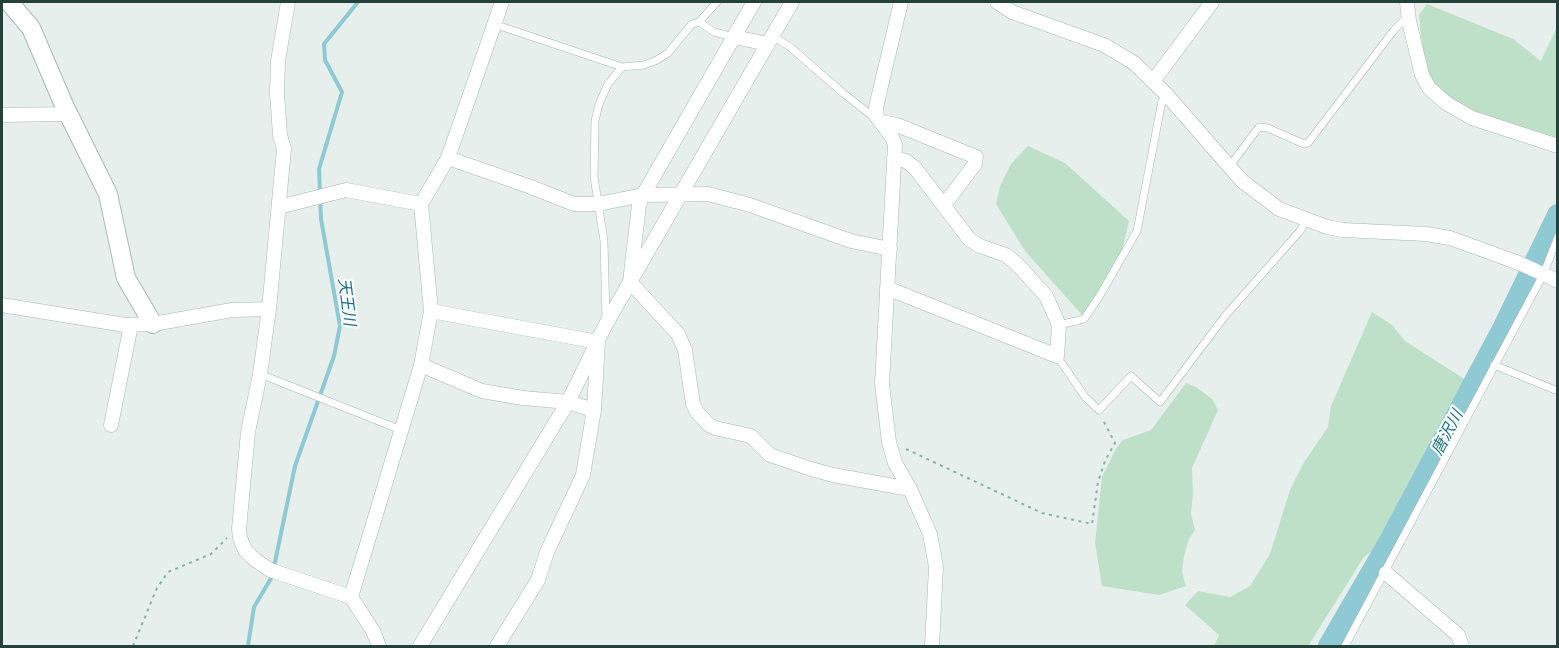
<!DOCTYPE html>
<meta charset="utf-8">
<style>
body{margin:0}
#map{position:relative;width:1559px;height:648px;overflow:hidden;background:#e6efeb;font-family:"Archivo Narrow",sans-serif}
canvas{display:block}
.frame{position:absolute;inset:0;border:3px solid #24423a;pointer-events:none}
</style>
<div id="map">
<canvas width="1559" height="648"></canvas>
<div class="frame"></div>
</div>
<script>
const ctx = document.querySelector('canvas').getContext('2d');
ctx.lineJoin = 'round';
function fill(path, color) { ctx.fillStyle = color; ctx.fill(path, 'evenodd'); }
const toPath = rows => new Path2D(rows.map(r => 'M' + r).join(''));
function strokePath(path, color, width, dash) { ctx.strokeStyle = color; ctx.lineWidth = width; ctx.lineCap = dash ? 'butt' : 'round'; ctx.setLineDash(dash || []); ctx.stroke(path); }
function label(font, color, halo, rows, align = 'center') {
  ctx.font = font + ' "Archivo Narrow","Noto Sans JP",sans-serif'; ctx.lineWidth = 4.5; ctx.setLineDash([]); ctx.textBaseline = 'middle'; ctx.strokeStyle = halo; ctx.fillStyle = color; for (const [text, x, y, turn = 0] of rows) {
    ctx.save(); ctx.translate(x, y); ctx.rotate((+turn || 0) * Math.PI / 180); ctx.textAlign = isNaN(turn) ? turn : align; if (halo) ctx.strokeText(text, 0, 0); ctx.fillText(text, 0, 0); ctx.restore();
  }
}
fill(toPath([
 [1427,4,1513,39,1541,61,1557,27,1557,137,1532,134,1480,117,1448,99,1429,82,1424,64,1419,15],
 [1028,146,1065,163,1129,221,1122,251,1083,316,1025,251,996,204,1000,186,1011,164],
 [1372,312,1392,325,1405,341,1469,382,1435,457,1397,532,1364,557,1308,646,1214,646,1219,635,1185,605,1198,591,1230,597,1250,586,1270,554,1290,490,1303,464,1328,427,1331,406],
 [1186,383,1196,387,1212,399,1218,410,1192,468,1193,494,1191,514,1195,530,1189,539,1184,556,1182,572,1186,586,1159,595,1102,586,1095,543,1102,477,1117,447,1123,440,1151,430]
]), '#bfe0c8');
strokePath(toPath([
 [274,567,295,466,334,356,340,326,321,219,319,169,342,92,325,60,324,44,358,2],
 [248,646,254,607,273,575]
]), '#8ec9d4', 4);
strokePath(toPath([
 [1329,646,1390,541,1503,329,1558,215]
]), '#8ec9d4', 22);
const lane = toPath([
 [699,22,714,32,734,37],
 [494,24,622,67],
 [773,36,790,47,843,93,876,119],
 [1229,167,1259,127,1268,128,1304,144,1308,143,1394,30,1403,21,1409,21],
 [606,319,604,241,594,177,595,121,599,104,608,84,622,67,644,65,655,61,668,53,692,24,699,22,717,2],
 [1059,325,1084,319,1099,297,1137,231,1162,101,1166,94],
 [1057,356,1085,397,1099,410,1131,376,1160,402,1225,316,1300,231,1307,219],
 [1494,365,1558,391],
 [260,374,401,430],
 [1345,646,1543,275,1558,237]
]);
const street = toPath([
 [288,2,278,61,277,93,280,135,284,149,269,309,260,374,248,432,239,529,240,538,245,550,254,559,270,570,351,597,373,631,379,646],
 [792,2,630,282,678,334,685,350,693,404,697,412,709,425,715,428,751,436,770,455,811,469,833,475,910,489],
 [901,2,876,107,877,117,892,137,895,145,882,384,889,442,895,463,910,489,930,534,936,567,932,646],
 [997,2,1012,12,1104,45,1134,63,1166,94,1242,181,1279,209,1327,227,1343,230,1426,234,1450,238,1519,263,1558,281],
 [1407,2,1409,21,1422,75,1429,88,1446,103,1472,118,1558,146],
 [734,37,768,44],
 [1154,80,1212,2],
 [2,115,68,114],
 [881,122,897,125,976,157,975,164,944,205],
 [448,158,531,187,574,204,598,204,643,195,708,194,750,205,851,241,890,249],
 [279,207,346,190,421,204],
 [887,288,1057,356,1059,325,1046,296,1018,265,1006,255,980,246,969,239,915,168,906,161,894,158],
 [2,305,125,325,153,324,232,310,269,309],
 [431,311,598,342,594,410,583,475,547,552,538,580,497,646],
 [421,365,482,391,523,398,568,402,594,410],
 [111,425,131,325],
 [1386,573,1458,635,1462,646],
 [351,597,421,365,431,311,421,204,448,158,502,2],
 [420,646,568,402,606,324,630,282,639,205,643,195,754,2]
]);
const secondary = toPath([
 [9,2,31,28,64,105,108,194,126,278,153,324]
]);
strokePath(lane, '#a8b8b2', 8);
strokePath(street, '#a8b8b2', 15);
strokePath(secondary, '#a4bbb3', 20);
strokePath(toPath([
 [906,449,1042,513,1092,524,1098,482,1105,461,1115,443,1102,418],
 [133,646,157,588,168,572,211,554,227,538]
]), '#86b3a5', 2, [3, 4.5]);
strokePath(lane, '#fff', 7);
strokePath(street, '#fff', 14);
strokePath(secondary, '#fff', 18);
label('italic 16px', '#1c6f80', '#f7fbf9', [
 ["天王川",346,302,83],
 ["唐沢川",1448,433,-62]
]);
</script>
